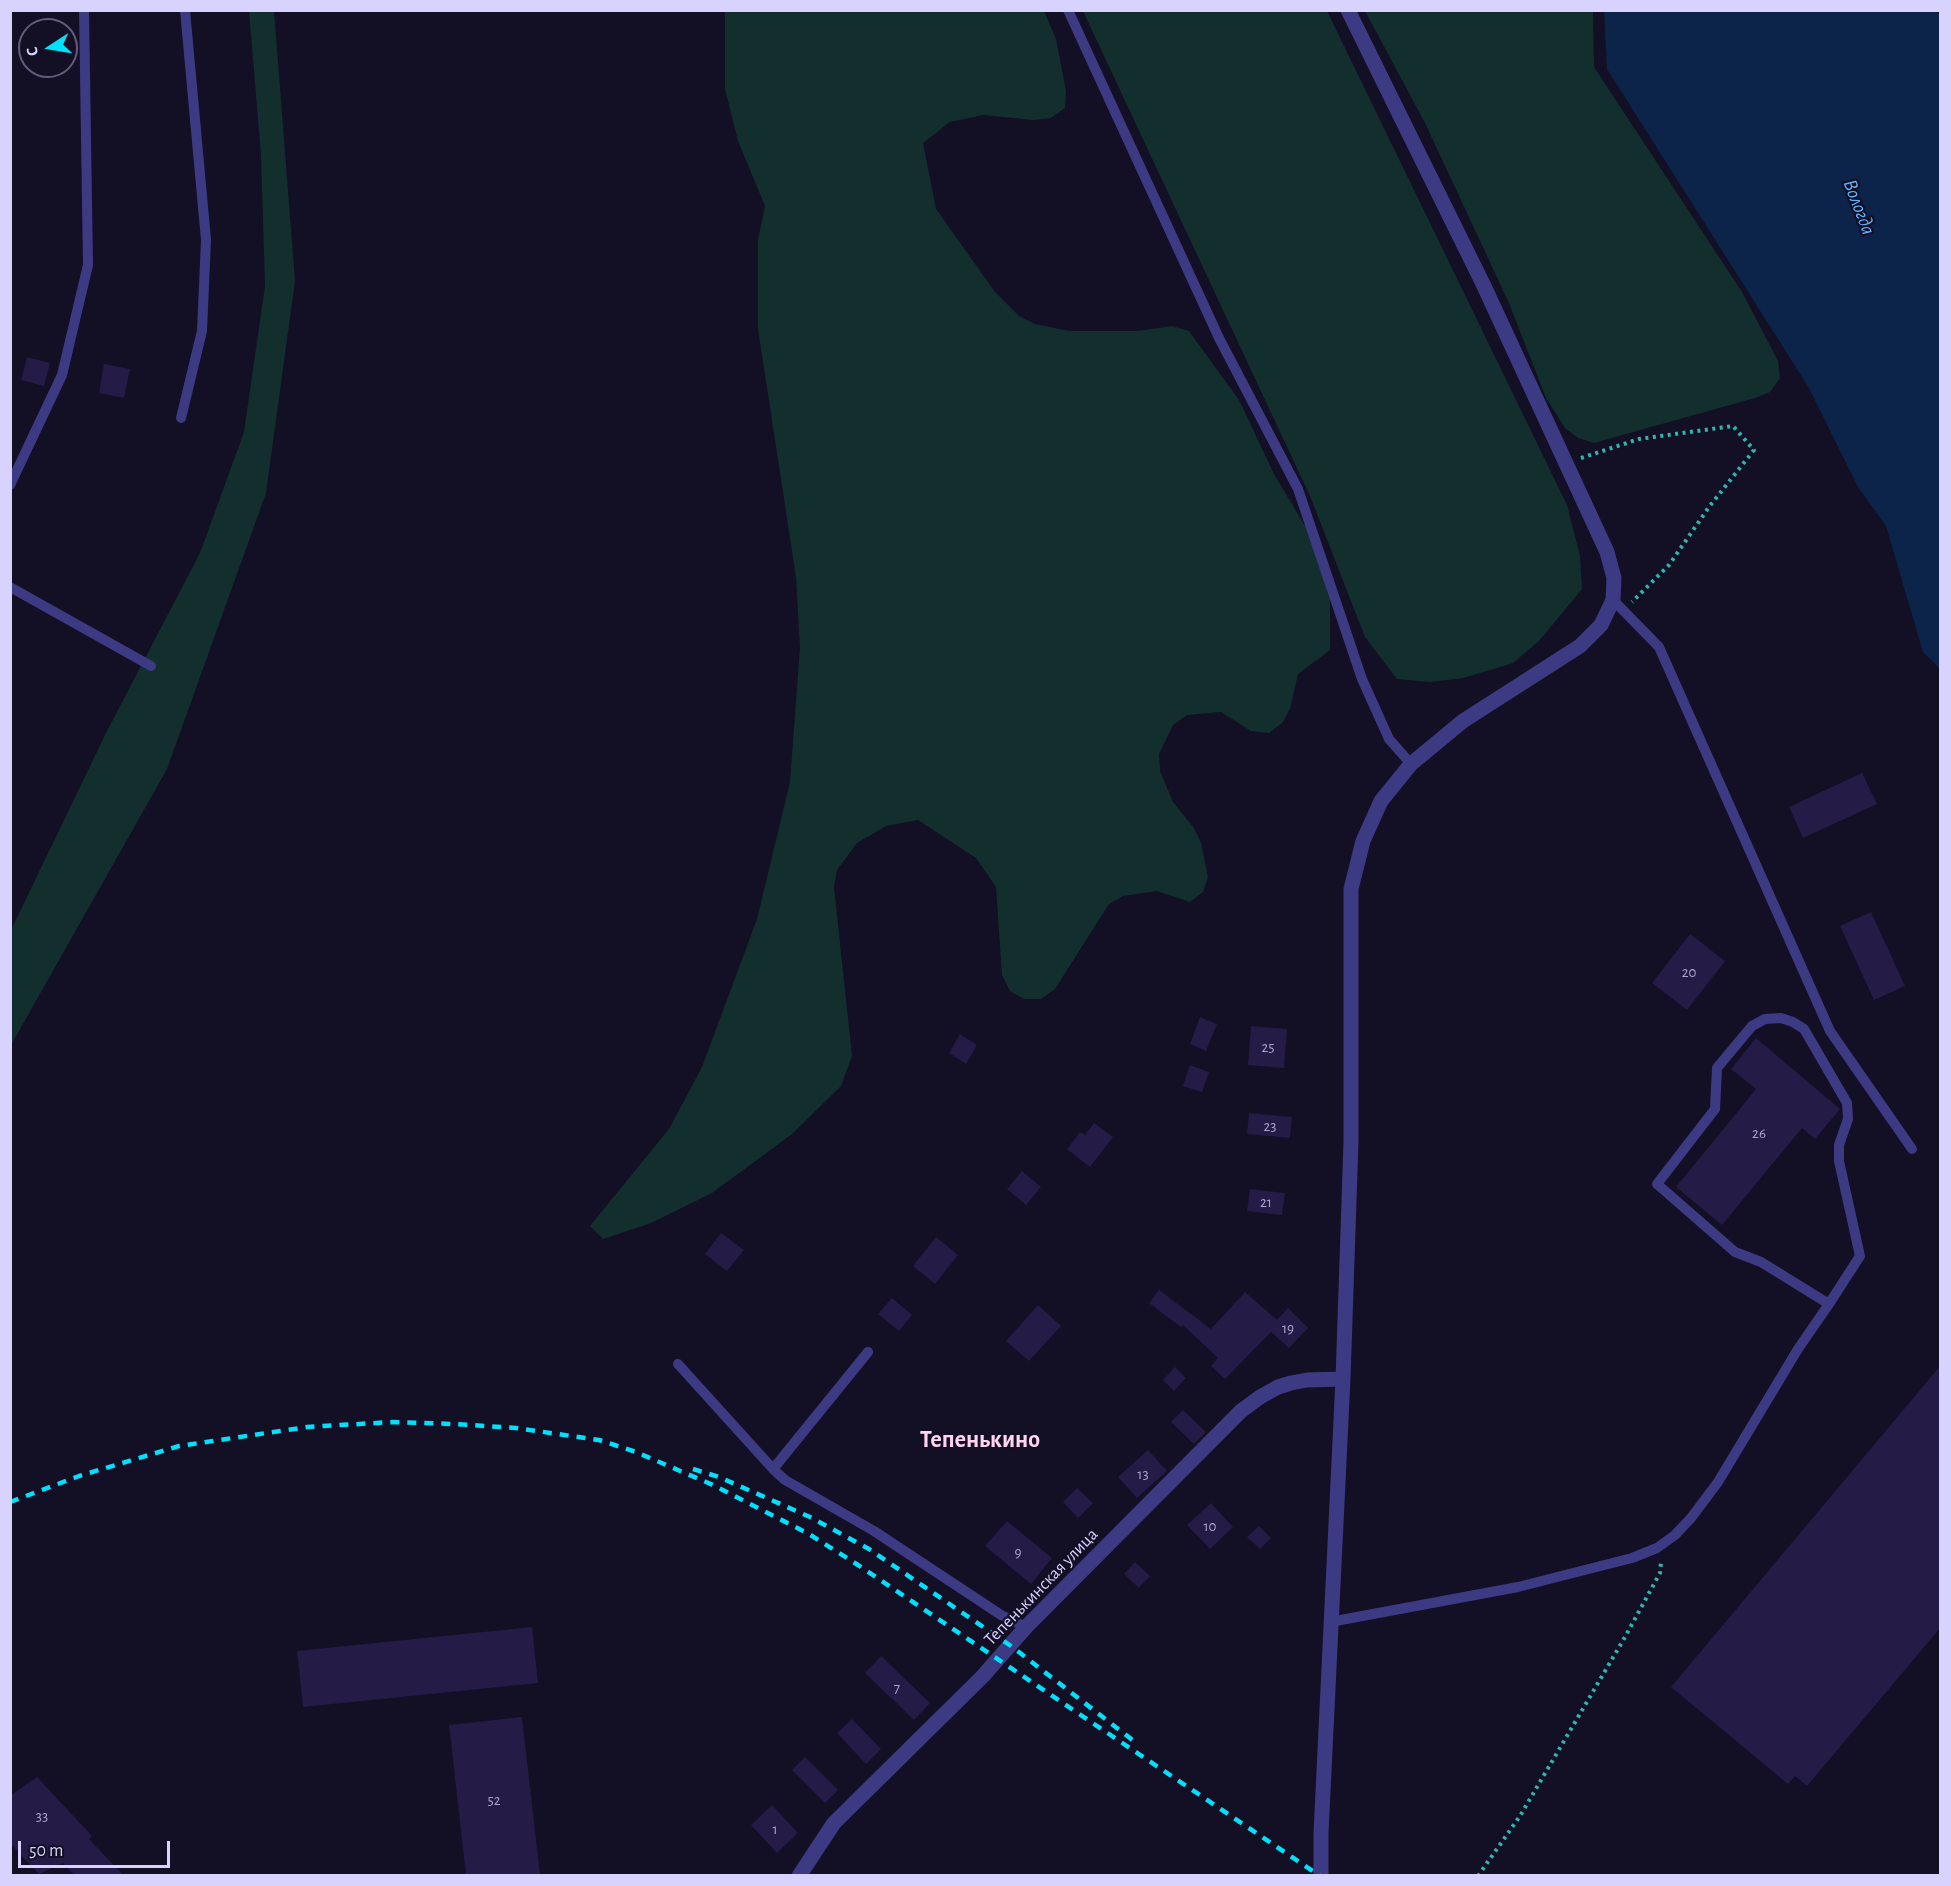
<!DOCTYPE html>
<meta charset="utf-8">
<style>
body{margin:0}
#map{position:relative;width:1951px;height:1886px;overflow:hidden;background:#130f25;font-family:"Alegreya Sans",sans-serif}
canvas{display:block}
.frame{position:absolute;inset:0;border:12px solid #d8d2ff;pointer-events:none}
.north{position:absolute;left:18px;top:18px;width:60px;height:60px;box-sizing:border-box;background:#130f25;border:2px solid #625d7c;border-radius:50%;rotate:258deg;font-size:16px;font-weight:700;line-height:24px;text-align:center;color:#d8d2ff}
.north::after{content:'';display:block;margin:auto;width:21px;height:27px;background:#01e1fd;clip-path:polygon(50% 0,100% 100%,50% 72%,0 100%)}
.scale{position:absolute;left:18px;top:1841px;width:152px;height:27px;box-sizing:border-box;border:3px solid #d8d2ff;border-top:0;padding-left:8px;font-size:18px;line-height:21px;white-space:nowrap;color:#d8d2ff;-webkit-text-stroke:4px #130f25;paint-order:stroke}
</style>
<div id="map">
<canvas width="1951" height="1886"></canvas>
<div class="frame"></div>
<div class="north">С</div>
<div class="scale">50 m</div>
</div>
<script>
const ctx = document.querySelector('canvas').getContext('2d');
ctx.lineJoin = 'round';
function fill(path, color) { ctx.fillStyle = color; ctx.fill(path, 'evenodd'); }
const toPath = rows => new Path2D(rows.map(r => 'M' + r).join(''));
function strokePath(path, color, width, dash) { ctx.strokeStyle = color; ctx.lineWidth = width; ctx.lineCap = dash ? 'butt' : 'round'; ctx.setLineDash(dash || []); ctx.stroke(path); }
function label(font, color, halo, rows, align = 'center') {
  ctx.font = font + ' "Alegreya Sans",sans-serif'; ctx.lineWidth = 4.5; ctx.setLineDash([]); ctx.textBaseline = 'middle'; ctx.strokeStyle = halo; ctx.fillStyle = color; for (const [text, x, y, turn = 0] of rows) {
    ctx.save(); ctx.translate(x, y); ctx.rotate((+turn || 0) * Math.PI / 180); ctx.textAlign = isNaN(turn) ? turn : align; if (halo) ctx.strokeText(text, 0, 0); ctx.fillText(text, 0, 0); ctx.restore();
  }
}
fill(toPath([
 [249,11,274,11,295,281,266,493,167,769,11,1045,10,932,106,733,200,553,244,432,265,286,261,155],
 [725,11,1044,11,1056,39,1066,91,1065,108,1051,118,1034,120,983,115,950,122,923,143,936,209,995,292,1019,316,1035,324,1069,331,1138,331,1172,326,1189,331,1239,400,1275,476,1310,534,1330,600,1330,650,1298,674,1290,709,1282,723,1269,733,1251,731,1221,712,1187,715,1173,725,1159,754,1160,771,1173,802,1194,828,1201,843,1208,877,1203,892,1190,902,1157,891,1123,896,1109,904,1055,989,1041,999,1024,999,1010,991,1002,975,996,887,976,858,918,820,886,826,857,843,837,870,834,887,852,1056,841,1086,792,1134,712,1193,651,1223,603,1239,590,1226,669,1129,702,1067,757,919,790,782,800,647,796,577,758,329,758,240,765,206,738,141,725,89],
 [1083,11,1327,11,1567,505,1580,556,1582,589,1539,641,1513,663,1463,678,1430,682,1397,679,1365,637,1310,496],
 [1365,11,1593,11,1594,67,1742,292,1778,361,1780,378,1770,392,1755,398,1594,443,1578,438,1565,428,1546,398,1509,303,1425,123]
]), '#122f2e');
fill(toPath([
 [1936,10,1940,16,1940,669,1923,652,1886,526,1858,487,1809,388,1607,69,1604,11]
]), '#0d244a');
fill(toPath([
 [27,357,50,363,44,386,21,380],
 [104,364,130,369,124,398,99,393],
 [1862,773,1877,804,1803,838,1789,807],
 [1871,912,1905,986,1874,1000,1840,926],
 [1690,934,1725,961,1687,1010,1652,983],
 [1200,1017,1217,1024,1206,1051,1190,1044],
 [1251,1026,1287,1029,1284,1068,1248,1065],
 [960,1034,977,1045,966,1064,949,1053],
 [1756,1038,1840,1109,1815,1139,1802,1128,1722,1225,1676,1187,1756,1089,1731,1069],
 [1190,1065,1209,1072,1202,1092,1183,1086],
 [1249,1113,1292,1117,1290,1138,1247,1134],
 [1094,1123,1113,1137,1090,1167,1067,1149,1080,1132,1085,1135],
 [1022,1171,1041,1187,1026,1205,1007,1189],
 [1250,1189,1285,1193,1282,1215,1247,1211],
 [721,1233,744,1250,727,1271,705,1254],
 [936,1237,958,1255,935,1284,913,1266],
 [1159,1290,1211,1329,1245,1292,1277,1320,1288,1308,1308,1328,1289,1348,1271,1332,1225,1379,1211,1366,1218,1358,1183,1325,1181,1327,1149,1303],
 [892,1298,912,1315,899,1331,878,1314],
 [1038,1305,1061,1326,1029,1361,1006,1341],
 [1941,1365,1941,1627,1807,1786,1795,1776,1788,1784,1671,1687],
 [1175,1367,1186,1378,1174,1391,1163,1380],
 [1183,1410,1206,1432,1194,1444,1171,1422],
 [1148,1450,1167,1471,1137,1498,1118,1477],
 [1077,1488,1093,1503,1078,1518,1063,1502],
 [1211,1503,1233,1527,1210,1549,1187,1525],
 [1007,1521,1052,1558,1031,1584,985,1546],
 [1259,1526,1271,1538,1260,1549,1247,1537],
 [1135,1562,1150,1576,1139,1588,1124,1574],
 [532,1627,538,1683,303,1707,297,1651],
 [881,1656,930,1703,914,1720,865,1673],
 [522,1717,540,1875,466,1875,449,1725],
 [852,1719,881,1749,866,1764,837,1733],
 [805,1757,838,1790,825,1803,792,1770],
 [37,1777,92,1836,89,1839,123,1875,74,1875,63,1863,39,1874,10,1843,10,1796],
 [772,1805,798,1833,777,1853,751,1825]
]), '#241b46');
strokePath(toPath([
 [1581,458,1639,439,1733,426,1754,450,1709,507,1669,565,1632,602],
 [1478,1876,1520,1816,1625,1637,1660,1573,1661,1562]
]), '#2fb6af', 4, [3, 4.5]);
strokePath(toPath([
 [1068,10,1219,338,1298,489,1362,679,1389,739,1411,764],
 [181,418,202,331,206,240,185,10],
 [10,485,62,375,88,265,84,10],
 [10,587,151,666],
 [1613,600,1659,647,1830,1031,1912,1149],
 [678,1364,773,1469,785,1480,874,1531,1001,1615,1026,1627],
 [773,1469,868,1352],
 [1330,1622,1518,1587,1632,1558,1657,1548,1675,1535,1691,1518,1718,1482,1798,1349,1829,1304,1860,1256,1839,1161,1839,1145,1848,1119,1847,1103,1804,1029,1793,1022,1781,1018,1765,1019,1752,1026,1717,1068,1715,1109,1657,1184,1735,1252,1761,1262,1829,1304]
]), '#3d3a84', 10);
strokePath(toPath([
 [799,1876,834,1823,983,1676,1026,1627,1241,1411,1260,1397,1278,1387,1291,1383,1307,1380,1343,1379],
 [1321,1876,1321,1833,1343,1379,1351,1142,1351,889,1363,841,1381,801,1411,764,1463,721,1580,646,1601,625,1613,600,1614,578,1607,552,1484,286,1348,10]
]), '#3d3a84', 15);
strokePath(toPath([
 [693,1469,719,1477,810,1517,869,1549,1011,1646,1135,1742],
 [10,1502,79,1476,179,1446,307,1427,393,1422,454,1424,516,1428,599,1440,636,1452,713,1485,809,1534,858,1565,1320,1876]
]), '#01e1fd', 4.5, [9, 8]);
label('15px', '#aba4d1', null, [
 ["20",1689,972],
 ["25",1268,1047],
 ["23",1270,1126],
 ["26",1759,1133],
 ["21",1266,1202],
 ["19",1288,1328],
 ["13",1143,1474],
 ["10",1210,1526],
 ["9",1018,1552],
 ["7",897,1688],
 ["52",494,1800],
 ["33",42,1816],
 ["1",775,1829]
]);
label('18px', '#d8d2ff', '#130f25', [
 ["Тепенькинская улица",1041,1587,-46]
]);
label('italic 20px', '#61b4ff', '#130f25', [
 ["Вологда",1859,207,69]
]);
label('bold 24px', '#ffd4ef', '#130f25', [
 ["Тепенькино",980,1440]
]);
</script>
